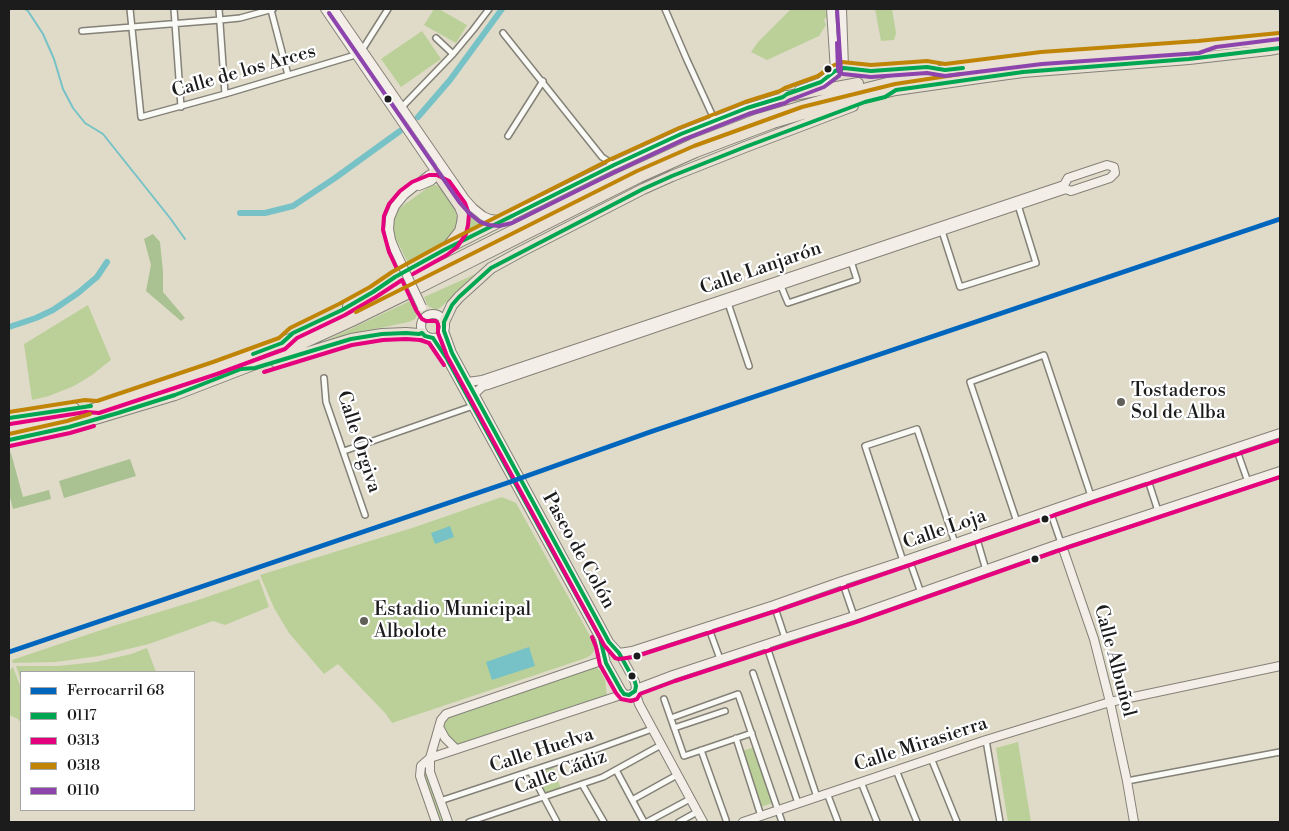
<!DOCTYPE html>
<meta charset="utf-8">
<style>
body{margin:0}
#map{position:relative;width:1289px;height:831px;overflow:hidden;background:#dfdbc8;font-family:"Libre Bodoni",serif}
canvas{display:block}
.frame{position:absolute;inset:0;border:10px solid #1c1c1c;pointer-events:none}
.legend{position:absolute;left:20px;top:671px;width:175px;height:140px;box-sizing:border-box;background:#fff;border:1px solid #a4a4a4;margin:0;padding:6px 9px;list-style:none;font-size:15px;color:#1c1c1c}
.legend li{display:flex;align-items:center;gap:10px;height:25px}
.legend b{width:25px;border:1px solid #a4a4a4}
</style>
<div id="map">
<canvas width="1289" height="831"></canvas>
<div class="frame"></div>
<ul class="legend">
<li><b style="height:6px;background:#0065bd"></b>Ferrocarril 68</li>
<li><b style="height:6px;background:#00a651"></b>0117</li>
<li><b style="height:6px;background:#e5007d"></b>0313</li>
<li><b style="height:6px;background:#c08407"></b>0318</li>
<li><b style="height:6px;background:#8e44ad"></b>0110</li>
</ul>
</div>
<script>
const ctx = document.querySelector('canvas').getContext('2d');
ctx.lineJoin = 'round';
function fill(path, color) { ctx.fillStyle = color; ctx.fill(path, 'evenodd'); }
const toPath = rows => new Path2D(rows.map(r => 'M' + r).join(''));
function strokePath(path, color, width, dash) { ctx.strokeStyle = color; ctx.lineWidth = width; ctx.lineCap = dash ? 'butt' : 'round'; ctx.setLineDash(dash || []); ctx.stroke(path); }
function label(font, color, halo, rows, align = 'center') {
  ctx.font = font + ' "Libre Bodoni",serif'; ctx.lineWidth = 4.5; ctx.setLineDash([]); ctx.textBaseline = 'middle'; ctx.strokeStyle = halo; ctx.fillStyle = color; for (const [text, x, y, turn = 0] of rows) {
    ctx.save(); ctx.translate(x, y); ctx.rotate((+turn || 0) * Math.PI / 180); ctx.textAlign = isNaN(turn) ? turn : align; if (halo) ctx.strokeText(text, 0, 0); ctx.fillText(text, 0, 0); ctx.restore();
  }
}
fill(toPath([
 [434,9,439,9,467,25,456,43,424,25],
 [791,9,825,9,827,16,824,20,826,25,819,36,767,60,751,52,758,42],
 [875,9,892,9,896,33,894,40,881,41],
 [422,31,441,59,401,87,381,59],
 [436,185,441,188,454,207,458,221,456,229,450,238,440,249,409,265,395,237,393,229,393,220,396,213,401,207,430,186],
 [467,211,480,221,487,223,464,235,467,228,468,220],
 [480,272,440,308,436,310,428,306,424,297],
 [414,299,418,310,417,315,415,319,409,322,355,333,325,341],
 [88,305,111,360,92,375,74,386,49,396,32,400,24,344],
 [502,497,516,503,594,643,594,651,591,655,586,658,392,723,386,714,338,664,324,674,289,633,274,608,260,575,412,528],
 [259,579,269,607,225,625,213,621,149,644,99,656,56,662,13,663,12,660,113,626,195,601],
 [147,648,156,672,21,672,21,681,16,666,58,666,96,662,131,654],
 [595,665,601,672,605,680,607,697,457,746,444,731,444,724,447,717],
 [13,667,21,688,21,721,20,722,18,719,9,715,9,671],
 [1018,742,1031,822,1008,822,996,748],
 [755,747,773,803,760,807,742,751],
 [553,767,561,789,545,794,535,773],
 [424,769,426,769,445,822,439,822,422,772]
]), '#bbd099');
fill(toPath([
 [153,234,160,242,163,272,163,292,185,318,181,321,146,291,151,265,144,239],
 [11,453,23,497,49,490,51,499,13,509,9,493,9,454],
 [130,459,136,476,64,498,59,481]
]), '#aac192');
fill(toPath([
 [450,526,454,537,435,544,431,533],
 [529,647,535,666,492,680,486,662]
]), '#77c2c6');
strokePath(toPath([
 [25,9,28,11,43,34,54,59,63,89,73,108,85,123,103,134,170,218,185,239],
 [1279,9,1280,12]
]), '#77c2c6', 2);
strokePath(toPath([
 [418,117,450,80,502,9],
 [240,213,265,213,293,206,335,178,400,131],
 [9,327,36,318,53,310,78,293,97,277,107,262]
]), '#77c2c6', 6);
const street = toPath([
 [130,9,141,117,225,94,352,56,362,50,388,9],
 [174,9,181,107],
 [219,9,225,94],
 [665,9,687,60,715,121],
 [271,10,288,75],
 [82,31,220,20,240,18,273,9],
 [503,33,602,157,614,165],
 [436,38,453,54],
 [400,109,453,54,473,30,489,9],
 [508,136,543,81],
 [941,228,960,287,1036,263,1018,205],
 [781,286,788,303,857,280,851,261],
 [728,303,749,366],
 [324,378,326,402,365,515],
 [1236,448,1248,482],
 [344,451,473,406],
 [1147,477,1158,511],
 [1050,511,1061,543],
 [1017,522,970,382,1044,355,1091,496],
 [976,536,986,570],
 [909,559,921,593],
 [903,561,865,446,917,429,955,543],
 [842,581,854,616],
 [774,605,785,638],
 [708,626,720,659],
 [766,644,817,797],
 [753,673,798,803],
 [664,699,684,756,752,733],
 [671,718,738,694,782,822],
 [674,728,725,711],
 [736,738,761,816],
 [986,740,1000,822],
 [701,750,726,820],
 [931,758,957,822],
 [616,770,644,822],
 [896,770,917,822],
 [530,771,557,822],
 [1127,781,1280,752],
 [861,782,877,822],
 [582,784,604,822],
 [827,793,838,822],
 [632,800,677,775],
 [440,801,594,750,652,729],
 [469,822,603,777,661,745],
 [647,822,690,799],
 [679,822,697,812]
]);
const secondary = toPath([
 [325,9,436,172],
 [334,9,465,199,473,208,483,216,490,219,499,220,509,217,614,165,681,134,747,108,783,97,786,95],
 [831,9,835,71],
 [799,90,821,82,835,71,844,68,842,9],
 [419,186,431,181,436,176,437,170],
 [402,265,395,250,391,240,389,229,390,218,395,206,404,195,429,175,436,172,439,172],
 '421 326a12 12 0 1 1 24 0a12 12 0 1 1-24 0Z',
 [444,331,452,353,609,642,619,653,628,669,635,682,636,689],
 [433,338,447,359,600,638,606,663,621,690,624,694,627,695,633,694,636,689,673,675,785,638,854,616,1061,543,1280,471],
 [468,382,482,380,1064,185,1068,178,1107,165,1114,167,1115,173,1110,178,1071,191,1066,189,728,303,488,385,483,386,474,394],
 [1061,543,1094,639,1110,702,1127,781,1134,822],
 [619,653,632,651,774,605,842,581,903,561,1091,496,1280,433],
 [635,691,639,704,703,822],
 [439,727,445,738,456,749],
 [436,822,420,776,421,766,430,758,624,694],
 [448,822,430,772,430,758,441,720,446,714,604,660],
 [743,822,986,740,1110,702,1280,666]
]);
const highway = toPath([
 [844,68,871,71,927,67,934,68],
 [783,97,858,83],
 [436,172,460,207,463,215,462,223,460,231,448,246],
 [416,279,589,192,693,144,758,119,843,94,911,77,945,70,1041,58,1199,47,1280,39],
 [419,288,582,206,640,177,696,152,733,138,773,123,837,104,896,90,986,77,1023,72,1189,59,1269,50,1280,48],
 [348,306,373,292,395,277,444,250,509,217],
 [444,322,452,305,459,297,491,268,520,252,643,189,672,176,745,147,853,106],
 [276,362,351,339,382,334,406,333,419,334,422,333],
 [9,418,74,408],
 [9,431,87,411,215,368,295,337,364,306,406,284],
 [9,440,69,427,175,395,271,358,352,321,411,292]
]);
strokePath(street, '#848178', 8);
strokePath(secondary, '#848178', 10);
strokePath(highway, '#848178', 12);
strokePath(street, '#fafaf7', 5);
strokePath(secondary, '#f3efe8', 8);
strokePath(highway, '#e8e1d4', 10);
const secondaryBridge = toPath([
 [402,265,422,307]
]);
strokePath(secondaryBridge, '#848178', 10, []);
strokePath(secondaryBridge, '#f3efe8', 8);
strokePath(toPath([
 [253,354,282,343,293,333,342,310,373,292,395,277,444,250,614,165,681,134,747,108,783,97,787,94,821,82,835,71,844,68,871,71,927,67,945,70,963,68],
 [9,418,91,406],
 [9,440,69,427,118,413,175,395,241,369,255,368,351,339,382,334,406,333,419,334,422,333,425,336,433,338,447,359,600,638,606,663,621,690,624,694,629,695,635,691,636,686,635,682,619,653,609,642,452,353,444,331,444,322,452,305,459,297,491,268,643,189,672,176,745,147,865,102,885,97,896,90,1023,72,1189,59,1280,48]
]), '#00a651', 4);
strokePath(toPath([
 [397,269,389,252,383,230,384,216,389,204,400,191,412,182,429,175,437,175,449,181,465,203,469,214,468,225,466,234,457,247,447,255,413,274],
 [264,372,352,345,383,340,406,339,420,340,429,343,444,365],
 [10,424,86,412,99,413,217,374,285,349,297,338,345,315,376,297,402,280,416,310,422,319,426,321,436,321,438,324,438,333,447,356,604,645,615,658,619,659,634,657,776,611,1093,502,1280,440],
 [10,446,70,433,94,426],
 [592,637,596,647,600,665,616,693,621,699,631,701,637,699,640,694,675,681,856,622,1063,549,1280,477]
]), '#e5007d', 4);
strokePath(toPath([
 [356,312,637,171,694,146,802,107,895,84,961,74],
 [9,412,85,400,97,401,213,362,279,338,290,328,339,304,370,287,392,272,441,245,611,159,679,128,745,102,780,91,785,88,818,76,832,66,842,62,871,65,927,61,945,64,1041,52,1198,41,1279,33],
 [9,434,67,421,90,414]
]), '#c08407', 4);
strokePath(toPath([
 [329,13,460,203,469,213,480,222,489,225,499,226,512,223,617,171,683,140,749,114,785,103,790,100,824,87,839,76,841,72,837,9],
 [837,43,838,69,839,72,843,74,871,77,927,73,945,76,1042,64,1199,53,1216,47,1280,39]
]), '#8e44ad', 4);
strokePath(toPath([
 [9,652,507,483,650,432,1280,219]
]), '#0065bd', 5);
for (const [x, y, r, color] of [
 [828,69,4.5,"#1c1c1c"],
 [388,99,4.5,"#1c1c1c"],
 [1121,402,5,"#605f58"],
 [1045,519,4.5,"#1c1c1c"],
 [1035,559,4.5,"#1c1c1c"],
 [364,621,5,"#605f58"],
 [637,656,4.5,"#1c1c1c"],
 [632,676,4.5,"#1c1c1c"]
]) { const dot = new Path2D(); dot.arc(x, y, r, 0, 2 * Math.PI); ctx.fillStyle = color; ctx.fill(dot); strokePath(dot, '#fff', 2); }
label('19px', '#1c1c1c', '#fff', [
 ["Calle de los Arces",244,72,-16],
 ["Calle Lanjarón",761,269,-19],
 ["Calle Órgiva",358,442,72],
 ["Calle Loja",945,530,-19],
 ["Paseo de Colón",578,551,61],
 ["Calle Albuñol",1114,661,75],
 ["Calle Mirasierra",921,745,-18],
 ["Calle Huelva",542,751,-18],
 ["Calle Cádiz",561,773,-20]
]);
label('19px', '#1c1c1c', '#fff', [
 ["Tostaderos",1131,391],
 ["Sol de Alba",1131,413],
 ["Estadio Municipal",374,610],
 ["Albolote",374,632]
], 'left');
</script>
